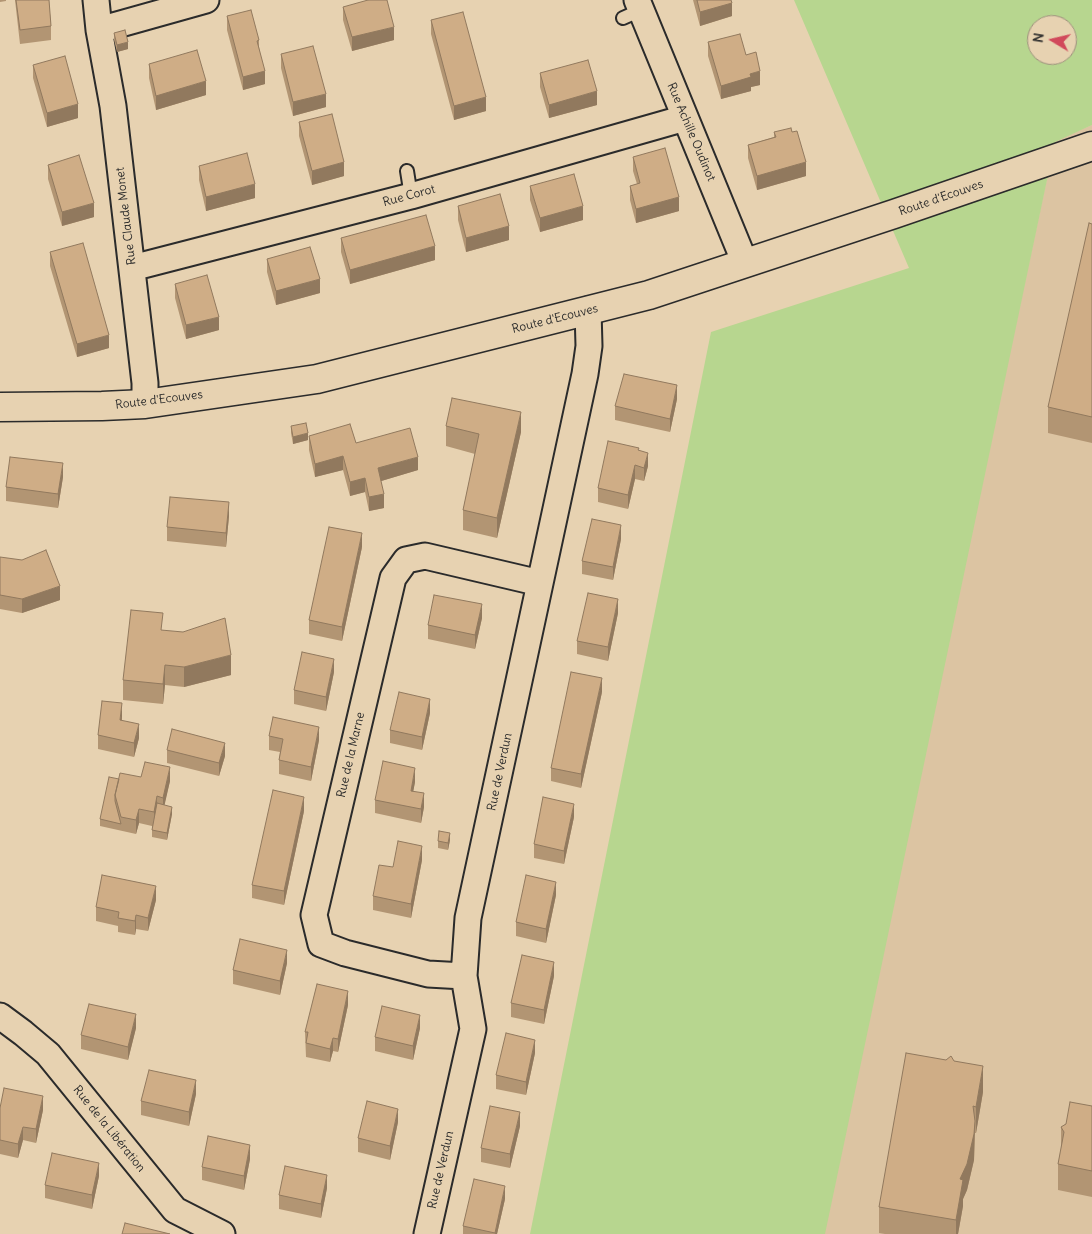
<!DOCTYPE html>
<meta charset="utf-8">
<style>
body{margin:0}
#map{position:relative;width:1092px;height:1234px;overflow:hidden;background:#e7d2b1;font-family:Delius,sans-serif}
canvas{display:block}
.north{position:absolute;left:1027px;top:15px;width:50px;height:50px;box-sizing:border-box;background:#e7d2b1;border:1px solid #9c8f7b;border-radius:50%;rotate:279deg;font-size:14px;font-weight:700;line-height:20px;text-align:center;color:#2b2b2b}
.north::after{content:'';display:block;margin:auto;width:18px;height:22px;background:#d1495b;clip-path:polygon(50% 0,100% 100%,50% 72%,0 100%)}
</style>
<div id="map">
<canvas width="1092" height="1234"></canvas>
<div class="north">N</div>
</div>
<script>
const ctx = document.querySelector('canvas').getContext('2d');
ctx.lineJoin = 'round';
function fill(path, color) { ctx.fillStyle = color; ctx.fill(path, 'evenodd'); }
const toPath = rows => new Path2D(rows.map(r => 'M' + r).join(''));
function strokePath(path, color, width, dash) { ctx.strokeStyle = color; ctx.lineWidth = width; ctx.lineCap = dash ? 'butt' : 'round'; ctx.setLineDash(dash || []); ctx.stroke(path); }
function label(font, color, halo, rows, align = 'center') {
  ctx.font = font + ' Delius,sans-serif'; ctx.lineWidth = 4.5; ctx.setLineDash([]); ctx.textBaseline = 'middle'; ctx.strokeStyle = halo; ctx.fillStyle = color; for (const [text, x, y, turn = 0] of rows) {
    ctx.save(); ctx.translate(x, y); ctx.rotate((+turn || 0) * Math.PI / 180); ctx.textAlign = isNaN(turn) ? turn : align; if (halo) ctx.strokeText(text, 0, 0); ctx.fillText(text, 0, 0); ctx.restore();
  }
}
fill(toPath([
 [1092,125,1092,1234,822,1234,1055,141]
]), '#dcc4a2');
fill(toPath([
 [794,0,1092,0,1092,125,1055,142,825,1234,530,1234,711,332,909,268],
 [1037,25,1067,25,1067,55,1037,55]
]), '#b7d68f');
const service = toPath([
 [623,18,641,10],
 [407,171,411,196]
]);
const minor = toPath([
 [96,0,99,30,113,106,145,383,145,404],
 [637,0,745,263],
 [99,30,206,0],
 [132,268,411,196,685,118],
 [464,976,428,974,345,953,321,944,314,915,393,578,406,560,425,556,540,583],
 [0,1016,23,1033,48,1054,175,1210,222,1234],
 [427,1234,473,1029,464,976,468,918,585,374,589,346,588,310]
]);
const secondary = toPath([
 [0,407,102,406,145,404,317,379,649,295,894,214,1092,146]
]);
strokePath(service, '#2b2b2b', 16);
strokePath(minor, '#2b2b2b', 29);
strokePath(secondary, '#2b2b2b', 31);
strokePath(service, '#e7d2b1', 12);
strokePath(minor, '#e7d2b1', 25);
strokePath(secondary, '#e7d2b1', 28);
fill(toPath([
 [0,0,6,0,6,1,0,2],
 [15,0,49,0,51,26,51,40,20,44],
 [693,0,731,0,732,16,700,26],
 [343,7,394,40,352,51,343,20],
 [227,16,259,40,259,47,265,84,243,90,227,30],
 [431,20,486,111,454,120,431,34],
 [114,33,128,49,117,52,114,40],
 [708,42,746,55,760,85,751,87,751,91,721,99,708,56],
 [281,54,326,107,293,116,281,68],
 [149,64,206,95,156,110,149,78],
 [33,65,78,118,47,127,33,78],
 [540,73,597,105,549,118,540,87],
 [299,122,344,176,312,185,299,136],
 [774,132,806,176,757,190,748,158,748,145,774,137],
 [633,157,679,211,636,223,630,200,630,186,637,184,633,171],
 [48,165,94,217,62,226,48,179],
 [199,166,255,198,206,211,199,180],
 [530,186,583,220,540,232,530,200],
 [458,206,509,240,466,252,458,220],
 [1092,224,1092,443,1048,433,1048,407],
 [341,238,435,260,350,284,341,252],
 [50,252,109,348,77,357,50,266],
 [267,259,320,293,276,305,267,272],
 [175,284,219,330,186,339,175,298],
 [677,399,670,432,615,420,615,406],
 [291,426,308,440,293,444,291,433],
 [446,426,521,432,497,538,463,530,463,510,475,454,446,446],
 [309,436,356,443,418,470,381,481,384,508,369,511,365,492,350,496,343,470,315,477,309,450],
 [639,451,648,466,644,481,635,479,628,509,598,502,598,488],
 [63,477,58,508,6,501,6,487],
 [229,516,226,547,167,541,167,527],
 [621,539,613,580,582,574,582,561],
 [362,547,342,641,309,634,309,620],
 [0,557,60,600,22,613,0,609],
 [618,613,608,661,577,654,577,641],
 [482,618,475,649,428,639,428,625],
 [163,630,231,675,184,687,165,685,163,704,123,700,123,680],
 [334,672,326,711,294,704,294,690],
 [602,692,581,788,551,781,551,768],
 [430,713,422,750,390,743,390,730],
 [122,717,122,720,139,738,134,757,98,749,98,735],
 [269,736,319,740,311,781,279,774,279,760,280,752,269,750],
 [167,750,225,756,219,776,167,763],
 [141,777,170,781,164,805,172,814,167,840,152,837,152,826,139,823,136,834,100,826,100,819,119,779],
 [415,782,413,791,424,807,421,823,375,813,375,800],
 [304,811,284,905,252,898,252,885],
 [574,817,564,864,534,858,534,844],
 [450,840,448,850,438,848,438,841],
 [422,860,411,918,373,910,373,896,393,867],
 [556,895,546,943,516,936,516,922],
 [156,900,148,931,136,929,135,935,118,932,118,926,96,921,96,907],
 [287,963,280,995,233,984,233,970],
 [554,976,544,1024,511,1017,511,1003],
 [348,1005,338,1052,333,1051,330,1062,306,1057,305,1032],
 [136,1028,128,1060,81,1049,81,1035],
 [420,1028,413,1060,375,1051,375,1037],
 [535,1053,526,1095,496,1089,496,1075],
 [954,1061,983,1092,976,1133,975,1133,974,1160,967,1190,963,1199,963,1206,958,1234,885,1234,879,1233,879,1207],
 [196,1094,189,1126,141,1115,141,1101],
 [1092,1106,1092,1197,1058,1190,1058,1164,1061,1152,1061,1127],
 [0,1108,43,1110,36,1143,23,1140,18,1158,0,1154],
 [398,1122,390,1160,358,1152,358,1138],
 [520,1126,510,1168,481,1162,481,1148],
 [250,1159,244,1190,202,1180,202,1167],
 [99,1176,92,1209,45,1198,45,1185],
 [327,1188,321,1218,279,1209,279,1195],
 [505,1199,497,1234,463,1234,463,1226]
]), '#b29573');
fill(toPath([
 [732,3,732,16,700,26,700,12],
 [394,27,394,40,352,51,352,37],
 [128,42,128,49,117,52,117,45],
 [265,71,265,84,243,90,243,77],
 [760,71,760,85,751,87,751,91,721,99,721,86,750,74],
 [206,81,206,95,156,110,156,96],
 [597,91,597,105,549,118,549,105],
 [326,94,326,107,293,116,293,102],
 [486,97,486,111,454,120,454,106],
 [78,104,78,118,47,127,47,113],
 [344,162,344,176,312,185,312,171],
 [806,162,806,176,757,190,757,176],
 [255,184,255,198,206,211,206,197],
 [679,197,679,211,636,223,636,209],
 [94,203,94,217,62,226,62,212],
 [583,206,583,220,540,232,540,218],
 [509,226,509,240,466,252,466,238],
 [435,246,435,260,350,284,350,270],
 [320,279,320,293,276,305,276,291],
 [219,317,219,330,186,339,186,325],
 [109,335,109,348,77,357,77,344],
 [677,385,677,399,670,432,670,419],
 [521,412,521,432,497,538,497,518],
 [308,433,308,440,293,444,293,437],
 [648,453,648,466,644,481,644,468],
 [343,456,343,470,315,477,315,464],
 [418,457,418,470,378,482,378,468],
 [63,463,63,477,58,508,58,494],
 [635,465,635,479,628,509,628,495],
 [365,478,365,492,350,496,350,482],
 [384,494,384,508,369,511,369,497],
 [229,502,229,516,226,547,226,533],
 [621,525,621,539,613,580,613,567],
 [362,533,362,547,342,641,342,627],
 [60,586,60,600,22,613,22,599],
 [618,599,618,613,608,661,608,647],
 [482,604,482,618,475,649,475,635],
 [231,655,231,675,184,687,184,667],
 [334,659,334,672,326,711,326,697],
 [165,665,165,685,163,704,163,684],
 [602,678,602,692,581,788,581,774],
 [430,699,430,713,422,750,422,737],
 [122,703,122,717,120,733,120,720],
 [139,724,139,738,134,757,134,743],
 [319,727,319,740,311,781,311,767],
 [225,743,225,756,219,776,219,763],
 [170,767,170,781,163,812,163,798],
 [415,768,415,782,411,804,411,791],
 [424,793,424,807,421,823,421,809],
 [157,796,157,810,154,826,154,812],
 [304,797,304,811,284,905,284,891],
 [574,804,574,817,564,864,564,851],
 [172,807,172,814,167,840,167,833],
 [139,809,139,823,136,834,136,820],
 [450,833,450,840,448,850,448,843],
 [422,846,422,860,411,918,411,904],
 [556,882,556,895,546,943,546,929],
 [156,886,156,900,148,931,148,918],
 [136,915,136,929,135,935,135,921],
 [287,950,287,963,280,995,280,981],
 [554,962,554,976,544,1024,544,1010],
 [348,991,348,1005,338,1052,338,1039],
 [136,1014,136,1028,128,1060,128,1047],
 [420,1015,420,1028,413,1060,413,1046],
 [333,1038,333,1051,330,1062,330,1049],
 [535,1040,535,1053,526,1095,526,1082],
 [983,1066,983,1092,976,1133,976,1107],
 [196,1080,196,1094,189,1126,189,1112],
 [43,1096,43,1110,36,1143,36,1129],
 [398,1109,398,1122,390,1160,390,1146],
 [520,1112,520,1126,510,1168,510,1154],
 [975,1121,974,1160,967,1190,963,1199,963,1206,958,1234,956,1234,956,1220,960,1179],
 [23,1127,23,1140,18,1158,18,1144],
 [250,1145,250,1159,244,1190,244,1176],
 [99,1163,99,1176,92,1209,92,1195],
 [327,1175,327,1188,321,1218,321,1204],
 [505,1186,505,1199,497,1234,495,1234]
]), '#91795e');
const building = toPath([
 [16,0,49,0,51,26,20,30,16,0],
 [368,0,387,0,394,27,352,37,343,7,368,0],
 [697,0,731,0,732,3,700,12,697,0],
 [251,10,259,40,257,41,265,71,243,77,227,16,251,10],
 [463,12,486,97,454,106,431,20,463,12],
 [125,30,128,42,117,45,114,33,125,30],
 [740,34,746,55,756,52,760,71,750,74,751,77,721,86,708,42,740,34],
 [313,46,326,94,293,102,281,54,313,46],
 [197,50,206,81,156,96,149,64,197,50],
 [65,56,78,104,47,113,33,65,65,56],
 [588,60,597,91,549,105,540,73,588,60],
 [332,114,344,162,312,171,299,122,332,114],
 [791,128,792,132,797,131,806,162,757,176,748,145,776,137,774,132,791,128],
 [665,148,679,197,636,209,630,186,640,183,633,157,665,148],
 [247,153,255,184,206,197,199,166,247,153],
 [79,155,94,203,62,212,48,165,79,155],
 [574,174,583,206,540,218,530,186,574,174],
 [500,194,509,226,466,238,458,206,500,194],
 [426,215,435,246,350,270,341,238,426,215],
 [1089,223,1092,224,1092,417,1048,407,1089,223],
 [83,243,109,335,77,344,50,252,83,243],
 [310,247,320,279,276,291,267,259,310,247],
 [207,275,219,317,186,325,175,284,207,275],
 [624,374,677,385,670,419,615,406,624,374],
 [452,398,521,412,497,518,463,510,479,434,446,426,452,398],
 [306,423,308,433,293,437,291,426,306,423],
 [350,424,356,443,410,428,418,457,378,468,384,494,369,497,365,478,350,482,343,456,315,464,309,436,350,424],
 [608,441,639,448,638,450,648,453,644,468,635,465,628,495,598,488,608,441],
 [10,457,63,463,58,494,6,487,10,457],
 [170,497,229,502,226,533,167,527,170,497],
 [592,519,621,525,613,567,582,561,592,519],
 [329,527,362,533,342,627,309,620,329,527],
 [46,550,60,586,22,599,0,595,0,557,22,560,46,550],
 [588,593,618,599,608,647,577,641,588,593],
 [434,595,482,604,475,635,428,625,434,595],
 [131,610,163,613,161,630,183,632,225,618,231,655,184,667,165,665,163,684,123,680,131,610],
 [302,652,334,659,326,697,294,690,302,652],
 [571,672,602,678,581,774,551,768,571,672],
 [399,692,430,699,422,737,390,730,399,692],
 [102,701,122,703,120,720,139,724,134,743,98,735,102,701],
 [273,717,319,727,311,767,279,760,283,739,269,736,273,717],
 [172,729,225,743,219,763,167,750,172,729],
 [383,761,415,768,411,791,424,793,421,809,375,800,383,761],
 [145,762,170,767,163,798,157,796,154,812,139,809,136,820,121,817,115,795,120,773,141,777,145,762],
 [109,777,119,779,115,795,115,801,121,824,100,819,109,777],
 [273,790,304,797,284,891,252,885,273,790],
 [543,797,574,804,564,851,534,844,543,797],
 [157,803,172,807,167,833,152,830,157,803],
 [439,831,450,833,448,843,438,841,439,831],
 [398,841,422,846,411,904,373,896,379,865,393,867,398,841],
 [102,875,156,886,148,918,136,915,135,921,118,918,119,912,96,907,102,875],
 [526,875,556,882,546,929,516,922,526,875],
 [240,939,287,950,280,981,233,970,240,939],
 [522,955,554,962,544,1010,511,1003,522,955],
 [317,984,348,991,338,1039,333,1038,330,1049,306,1043,308,1032,305,1032,317,984],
 [89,1004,136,1014,128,1047,81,1035,89,1004],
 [382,1006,420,1015,413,1046,375,1037,382,1006],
 [506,1033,535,1040,526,1082,496,1075,506,1033],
 [906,1053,946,1060,951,1056,954,1061,983,1066,976,1107,973,1106,975,1121,974,1134,967,1164,960,1179,963,1180,956,1220,879,1207,906,1053],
 [149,1070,196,1080,189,1112,141,1101,149,1070],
 [4,1088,43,1096,36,1129,23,1127,18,1144,0,1140,0,1108,4,1088],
 [367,1101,398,1109,390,1146,358,1138,367,1101],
 [1070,1102,1092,1106,1092,1171,1058,1164,1064,1132,1061,1127,1066,1124,1070,1102],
 [490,1106,520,1112,510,1154,481,1148,490,1106],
 [208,1136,250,1145,244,1176,202,1167,208,1136],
 [52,1153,99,1163,92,1195,45,1185,52,1153],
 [285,1166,327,1175,321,1204,279,1195,285,1166],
 [474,1179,505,1186,495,1233,463,1226,474,1179],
 [125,1223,170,1234,122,1234,125,1223]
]);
fill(building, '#cfad86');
strokePath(building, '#91795e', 1);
label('12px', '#2b2b2b', '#e7d2b1', [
 ["Rue Achille Oudinot",691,132,67],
 ["Rue Corot",409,196,-15],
 ["Route d'Ecouves",941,198,-19],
 ["Rue Claude Monet",126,216,-97],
 ["Route d'Ecouves",555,319,-14],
 ["Route d'Ecouves",159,400,-7],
 ["Rue de la Marne",351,755,-77],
 ["Rue de Verdun",500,772,-78],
 ["Rue de la Libération",109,1129,51],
 ["Rue de Verdun",441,1170,-77]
]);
</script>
